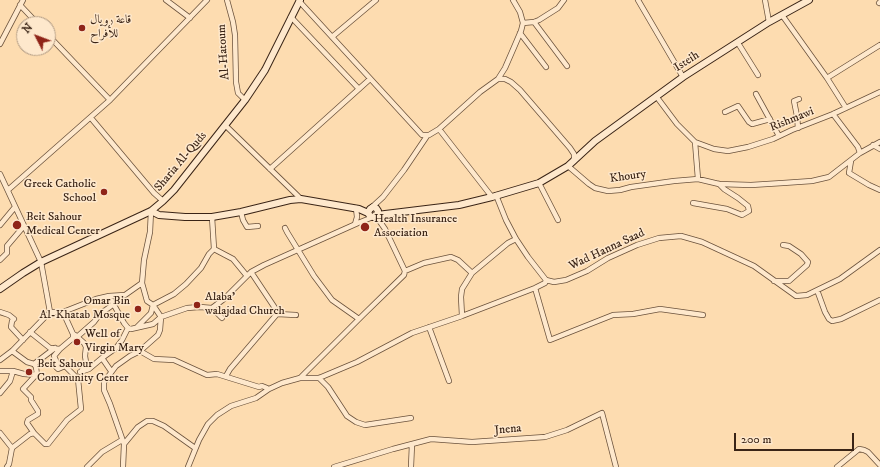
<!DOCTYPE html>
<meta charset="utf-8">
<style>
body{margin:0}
#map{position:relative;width:880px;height:467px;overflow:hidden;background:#fddcb0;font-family:"IM FELL DW Pica",serif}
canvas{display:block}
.north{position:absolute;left:16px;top:16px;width:40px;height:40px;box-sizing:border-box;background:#fee8cc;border:1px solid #b09a83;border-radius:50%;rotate:312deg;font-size:11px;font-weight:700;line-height:16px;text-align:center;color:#3a2416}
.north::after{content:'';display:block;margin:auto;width:14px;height:18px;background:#8f2418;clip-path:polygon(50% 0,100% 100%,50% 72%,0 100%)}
.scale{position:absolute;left:734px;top:433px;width:120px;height:18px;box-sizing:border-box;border:2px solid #3a2416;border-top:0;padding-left:5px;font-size:12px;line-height:14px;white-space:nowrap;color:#3a2416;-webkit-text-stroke:3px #fee8cc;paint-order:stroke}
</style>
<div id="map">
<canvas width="880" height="467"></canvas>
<div class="north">N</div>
<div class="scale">200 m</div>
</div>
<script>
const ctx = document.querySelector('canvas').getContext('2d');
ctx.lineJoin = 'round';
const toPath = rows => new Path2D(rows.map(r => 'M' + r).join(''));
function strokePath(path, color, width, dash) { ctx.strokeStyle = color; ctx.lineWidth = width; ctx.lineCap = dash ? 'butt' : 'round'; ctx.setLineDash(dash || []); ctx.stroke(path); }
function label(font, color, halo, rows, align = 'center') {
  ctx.font = font + ' "IM FELL DW Pica",Amiri,serif'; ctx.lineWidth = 3; ctx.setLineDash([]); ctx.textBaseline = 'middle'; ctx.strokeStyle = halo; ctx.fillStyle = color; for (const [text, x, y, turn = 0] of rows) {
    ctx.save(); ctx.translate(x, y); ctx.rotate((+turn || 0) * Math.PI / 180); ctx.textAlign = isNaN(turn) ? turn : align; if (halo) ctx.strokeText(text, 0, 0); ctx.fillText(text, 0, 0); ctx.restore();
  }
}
const street = toPath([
 [166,0,190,18],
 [227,0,233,22,235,35,236,82,238,93,245,100],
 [638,0,683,77],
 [765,0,769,22],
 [299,1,422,135,429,135,439,129,480,92,498,79,505,79,511,82,520,90,570,148,574,154,574,161],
 [879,3,880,2],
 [20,5,38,24],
 [782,15,827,78,846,108],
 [291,17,359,89],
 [534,22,567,66],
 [523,23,534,22,539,20,558,8,564,0],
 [520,33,546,67],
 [48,35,110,100],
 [332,37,376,0],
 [738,43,758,75],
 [0,44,23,0],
 [827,78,880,45],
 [498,79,505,68,515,45,521,31,523,23,520,12,513,0],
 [756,94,779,136],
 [656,96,677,124,695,142,714,149,728,151,748,147,773,139,792,130,833,114,880,92],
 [725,112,738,106,749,122,752,124,770,119],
 [833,114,858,147,860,153],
 [91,118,154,193,163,201],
 [226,126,301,199],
 [798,128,797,116,794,101,799,99],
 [439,129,492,197],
 [695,142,698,179],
 [873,145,880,149],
 [851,161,849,173,869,185,880,190],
 [568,166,589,184,595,188,608,191,620,190,631,187,674,181,698,179,719,184,751,185,783,183,812,181,829,177,860,153,880,142],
 [270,169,370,79],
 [0,174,41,262,50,312],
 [539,183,558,220],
 [8,190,110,100,207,0],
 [496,195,506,220,516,239,528,257,546,280],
 [693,203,727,209,742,215,749,211,748,206,738,198,724,189,719,184],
 [371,208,383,197,404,170,427,136],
 [241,212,243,220,247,227,258,226],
 [376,216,385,229,405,271],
 [212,217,214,249],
 [355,224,357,217,356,208],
 [0,225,15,207],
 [285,228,287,232,314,276,332,300,359,319],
 [516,239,508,243,472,273,462,289,461,297,462,316,535,288,545,283,546,280],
 [214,249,233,259,247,276],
 [0,260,7,253,7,246,24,226],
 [546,280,554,282,566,280,587,271,608,258,637,245,659,238,681,236,702,242,754,266,796,296,807,295,840,279,880,250],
 [774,281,789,281,807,265,808,262,801,254,789,246,783,245],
 [535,288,550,340,613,315,633,314,660,309,703,315],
 [817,290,825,312,829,319,832,321,841,319,880,300],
 [109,296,125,295,142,283],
 [212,308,222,318],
 [0,312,9,315,14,319,12,321,11,327,23,340],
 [50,312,63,312,96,299,109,296,124,323,128,328,131,329,153,324,161,317,187,308,200,307,212,308,224,299,251,272,264,265,358,223,373,217],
 [277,314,296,315],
 [137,327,151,313,153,305,174,294,186,284,201,268,209,254,214,249],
 [429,327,449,381],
 [30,332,50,348,60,349],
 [75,335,84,343,86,347,85,356,86,362,81,372],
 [77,337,94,322,100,314,114,304],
 [12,351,27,362,34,364,36,367,37,375,24,374,13,371],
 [140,351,154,359,174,360,207,375,217,374,259,387,262,386,267,388,267,390],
 [0,360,12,351,50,312],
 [34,364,55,348],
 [0,371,13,371,10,381,0,393],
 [111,371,102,358,116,348,122,340,128,328],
 [80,372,89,369,102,358],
 [226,376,230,369,277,314,277,311,251,272],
 [300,378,363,315,404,275,405,271,424,263,451,257,458,260,472,273],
 [319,378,328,387,347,416,356,422,365,425,411,418],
 [0,433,12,448,30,434,34,433,45,444,48,444,67,420,81,409,78,379,65,366,58,369,56,367,57,363,54,356,60,349,73,338,73,334,63,312],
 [34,433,27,423,28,420,38,414,38,411,31,400,31,397,23,389,36,375],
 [124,444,138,427,147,421,153,421,164,426,195,448],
 [7,467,9,464,12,448],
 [87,467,102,452,122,440],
 [123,467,124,444,110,404,104,390,104,382,116,366,130,356,140,351,158,335,160,330,161,317,153,305,147,301,142,283,144,260,150,232,151,211],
 [188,467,199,440,208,424,217,415,231,406,256,398,269,389,282,383,300,378,319,378,357,362,412,333,462,316],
 [334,467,393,449,431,439,472,442,545,437,567,430,602,413,616,467],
 [411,467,412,444],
 [837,467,859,449,864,450,868,452,880,465]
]);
const secondary = toPath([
 [151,211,159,215,185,217,212,217,241,212,290,200,301,199,359,209,368,213,370,216,373,217,377,215,378,211,376,208,373,207,370,209,368,213],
 [377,215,459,205,492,197,539,183,568,166,595,141,683,77,769,22,809,0],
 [0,289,23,273,41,262,151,211,163,201,174,190,245,100,265,70,300,0]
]);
strokePath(street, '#6b523c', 6);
strokePath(secondary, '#3a2416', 8);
strokePath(street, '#fee8cc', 4.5);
strokePath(secondary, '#fee8cc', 6);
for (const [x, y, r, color] of [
 [82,28,4,"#8f2418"],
 [104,192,4,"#8f2418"],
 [17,225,5,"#8f2418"],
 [365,227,5,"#8f2418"],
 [197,305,4,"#8f2418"],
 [138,309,4,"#8f2418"],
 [77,342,4,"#8f2418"],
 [29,372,4,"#8f2418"]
]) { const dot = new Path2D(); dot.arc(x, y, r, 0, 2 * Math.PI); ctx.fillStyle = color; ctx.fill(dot); strokePath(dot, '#fee8cc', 1.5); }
label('12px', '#3a2416', '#fee8cc', [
 ["قاعة رويال",90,21],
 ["للأفراح",90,35],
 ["Greek Catholic",96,185,"right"],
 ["School",96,199,"right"],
 ["Beit Sahour",26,218],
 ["Medical Center",26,232],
 ["Health Insurance",374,220],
 ["Association",374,234],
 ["Alaba'",205,298],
 ["walajdad Church",205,312],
 ["Omar Bin",130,302,"right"],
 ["Al-Khatab Mosque",130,316,"right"],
 ["Well of",85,335],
 ["Virgin Mary",85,349],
 ["Beit Sahour",37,365],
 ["Community Center",37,379]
], 'left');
label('12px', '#3a2416', '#fee8cc', [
 ["Al-Hatoum",224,52,-94],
 ["Isteih",687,62,-33],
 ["Rishmawi",792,120,-22],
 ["Sharia Al-Quds",181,162,-50],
 ["Khoury",628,177,-8],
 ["Wad Hanna Saad",607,250,-25],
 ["Jnena",508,430,-5]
]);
</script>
